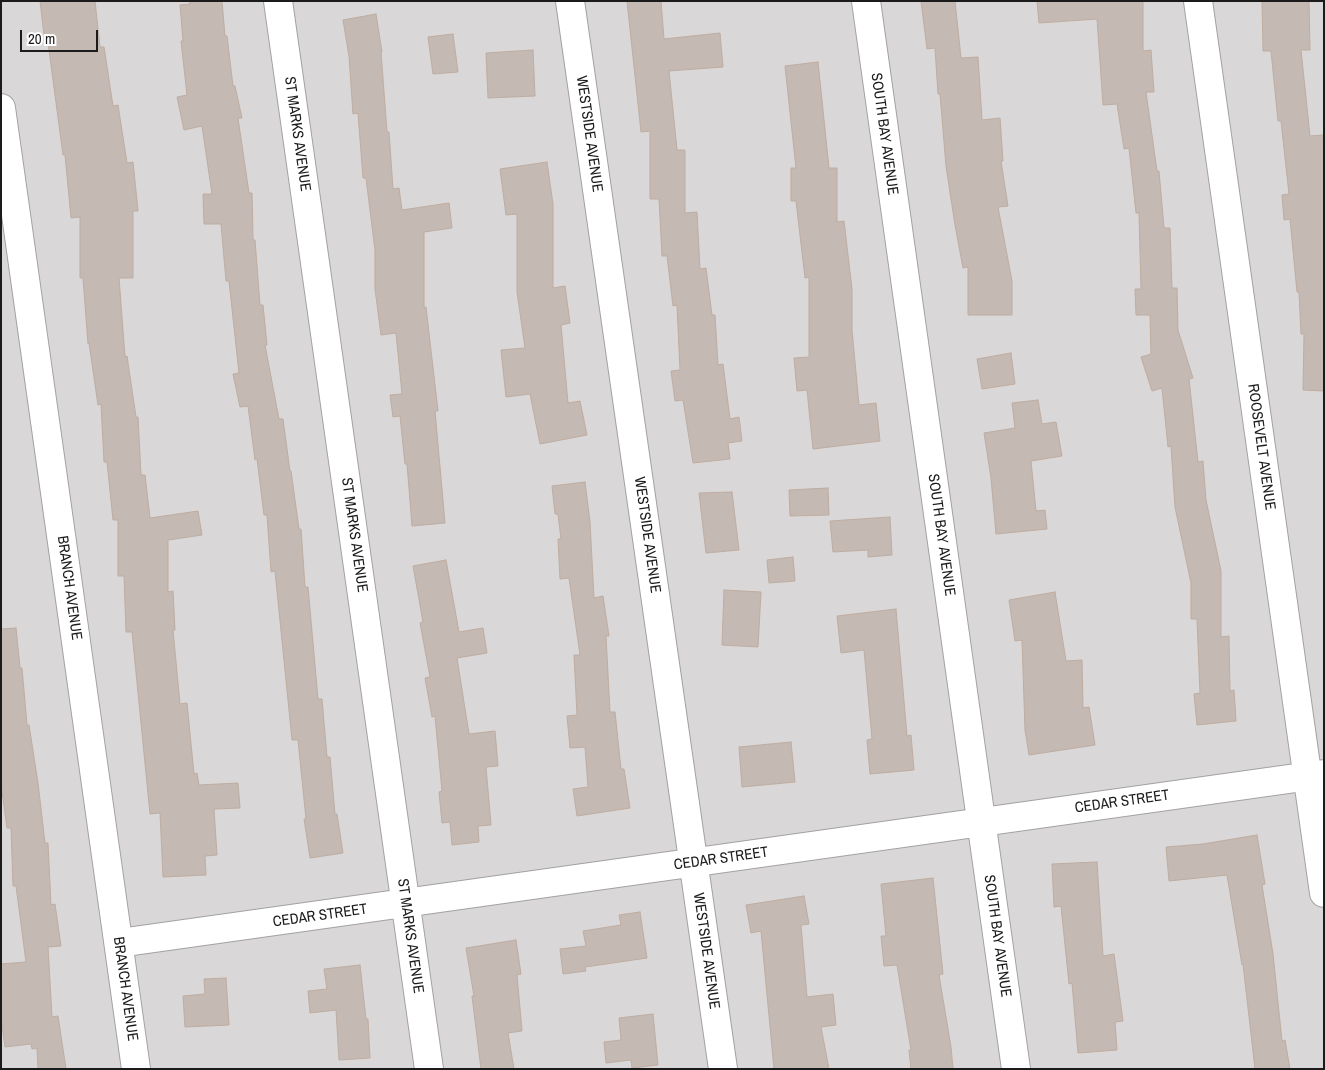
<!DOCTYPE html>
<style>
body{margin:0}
#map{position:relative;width:1325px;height:1070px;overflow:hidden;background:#ede8df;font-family:"Archivo Narrow",sans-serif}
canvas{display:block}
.frame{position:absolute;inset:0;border:2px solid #1b1b1b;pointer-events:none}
.scale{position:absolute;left:20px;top:30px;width:78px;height:22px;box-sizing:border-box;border:2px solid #1b1b1b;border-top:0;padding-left:6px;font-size:15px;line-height:18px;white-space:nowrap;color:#1b1b1b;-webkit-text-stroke:4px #fff;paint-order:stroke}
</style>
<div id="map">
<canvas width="1325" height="1070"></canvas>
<div class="frame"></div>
<div class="scale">20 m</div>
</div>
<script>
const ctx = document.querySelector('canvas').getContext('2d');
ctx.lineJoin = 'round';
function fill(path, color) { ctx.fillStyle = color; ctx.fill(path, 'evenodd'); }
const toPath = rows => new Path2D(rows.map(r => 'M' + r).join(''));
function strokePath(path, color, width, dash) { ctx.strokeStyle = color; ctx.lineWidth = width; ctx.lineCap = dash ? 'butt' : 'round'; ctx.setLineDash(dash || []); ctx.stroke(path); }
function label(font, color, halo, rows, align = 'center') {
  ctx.font = font + ' "Archivo Narrow",sans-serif'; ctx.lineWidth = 4; ctx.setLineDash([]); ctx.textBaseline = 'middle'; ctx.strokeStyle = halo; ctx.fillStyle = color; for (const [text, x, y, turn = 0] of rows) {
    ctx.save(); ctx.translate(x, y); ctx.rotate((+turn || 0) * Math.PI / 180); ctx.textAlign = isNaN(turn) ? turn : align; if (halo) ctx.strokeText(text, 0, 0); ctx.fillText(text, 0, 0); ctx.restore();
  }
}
fill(toPath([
 [1,1,1324,1,1324,1069,1,1069]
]), '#d9d7d7');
const building = toPath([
 [40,1,95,1,100,47,104,47,113,106,118,105,127,163,133,162,138,211,133,211,133,278,119,278,125,357,127,356,136,417,138,417,141,475,145,475,150,518,198,511,202,535,168,540,168,592,173,591,175,630,173,630,180,704,187,703,194,774,197,773,199,785,238,783,240,808,214,809,217,855,205,856,206,875,163,877,160,813,150,814,132,632,126,632,124,576,118,576,118,520,113,520,107,462,104,462,101,404,98,405,89,343,88,344,83,278,80,278,80,217,71,218,65,155,63,155,47,35,44,35,40,1],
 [189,1,222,1,225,36,227,36,233,86,235,86,242,118,238,118,249,193,252,193,253,240,255,240,260,305,263,305,267,345,265,345,279,419,283,419,290,471,291,471,299,529,301,529,305,587,308,587,318,699,322,699,327,757,330,757,335,814,337,814,343,853,310,858,304,819,306,819,298,740,292,740,275,571,271,572,267,515,264,515,257,459,255,460,248,406,240,407,233,374,239,373,229,281,226,281,221,224,204,224,203,194,212,194,202,126,184,130,177,97,187,95,181,41,183,41,180,5,190,4,189,1],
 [627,1,661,1,664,39,720,33,723,67,669,71,677,150,685,150,685,213,697,212,700,269,706,268,712,315,715,315,718,365,723,364,730,419,739,417,742,441,728,443,730,459,693,463,683,400,675,401,671,371,680,370,677,305,673,306,667,256,662,256,659,199,650,199,650,131,641,132,627,1],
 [921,1,955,1,961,58,978,57,982,120,1000,118,1003,161,1001,161,1008,206,998,207,1012,281,1012,315,968,315,968,267,963,268,955,225,946,166,940,94,938,94,935,48,927,49,921,1],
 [1037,1,1143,1,1143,51,1151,50,1154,92,1146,92,1157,171,1159,171,1164,228,1170,228,1172,288,1177,288,1178,330,1193,378,1189,379,1198,462,1203,461,1206,500,1221,571,1221,637,1229,636,1230,691,1234,690,1236,721,1197,725,1194,694,1200,693,1197,619,1191,619,1191,583,1175,507,1171,446,1168,447,1162,388,1152,391,1141,357,1151,354,1150,315,1136,315,1135,289,1141,289,1139,213,1136,213,1129,148,1124,149,1117,104,1103,105,1097,19,1039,23,1037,1],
 [1262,1,1309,1,1310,50,1301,50,1310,136,1323,135,1324,145,1324,391,1303,390,1304,334,1301,334,1299,292,1297,292,1290,219,1284,220,1282,195,1289,194,1281,121,1278,121,1271,51,1263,51,1262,1],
 [376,14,382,52,381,52,387,132,389,132,393,189,399,188,402,210,449,203,452,228,424,232,424,307,426,307,438,411,435,411,445,523,412,526,407,464,405,464,400,416,393,417,390,395,402,394,396,333,381,335,375,289,375,250,366,178,363,178,358,113,353,114,349,56,343,20,376,14],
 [453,34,458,72,433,74,428,37,453,34],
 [533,50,535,96,488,98,486,53,533,50],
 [818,62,829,168,837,168,837,222,844,221,852,289,852,330,859,405,876,403,880,441,813,449,807,390,797,391,794,358,809,357,809,277,805,278,796,201,791,201,791,168,796,168,785,66,818,62],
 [547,162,553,204,553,288,565,286,570,323,561,325,568,403,580,401,587,435,540,444,530,394,506,397,501,350,525,348,517,292,517,214,506,215,500,169,547,162],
 [1011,353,1015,384,982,389,977,359,1011,353],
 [1038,400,1042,424,1056,422,1062,456,1031,461,1036,511,1045,510,1047,529,996,534,991,478,984,433,1015,428,1012,403,1038,400],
 [585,482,590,522,594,598,603,596,609,636,606,636,610,712,615,712,621,769,624,769,630,808,577,816,573,789,588,787,585,747,570,748,567,716,577,715,574,655,580,655,569,578,560,579,558,539,561,539,558,514,555,514,552,486,585,482],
 [828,488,829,515,790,516,789,490,828,488],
 [732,492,739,550,706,553,699,493,732,492],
 [890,517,892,555,868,557,868,550,833,552,830,521,890,517],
 [793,557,795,581,769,583,767,560,793,557],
 [446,560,459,632,483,628,487,653,457,658,469,734,495,731,498,766,486,767,491,825,478,826,479,842,452,845,450,822,442,823,439,792,442,791,435,716,432,717,425,678,430,677,420,623,423,622,413,566,446,560],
 [724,590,761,592,758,647,722,645,724,590],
 [1055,592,1066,661,1082,660,1083,708,1089,707,1095,745,1029,755,1025,730,1022,640,1015,641,1009,600,1055,592],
 [896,609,907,736,911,735,914,770,870,774,867,740,872,739,864,650,841,653,837,616,896,609],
 [16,628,20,668,22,668,27,725,29,725,38,783,45,843,48,843,51,905,55,904,61,946,48,947,52,1017,58,1016,66,1069,38,1069,37,1048,32,1049,31,1044,5,1047,1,1018,1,964,26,962,16,886,13,886,11,828,7,828,1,784,1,629,16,628],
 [791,742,795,782,742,787,739,747,791,742],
 [1257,835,1265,884,1262,885,1273,954,1282,1041,1285,1040,1290,1069,1255,1069,1243,964,1242,965,1227,875,1169,881,1166,847,1203,844,1257,835],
 [1097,862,1103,956,1114,954,1123,1021,1115,1022,1117,1050,1078,1053,1072,983,1069,984,1061,906,1054,907,1052,864,1097,862],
 [933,878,943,974,939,975,951,1047,953,1069,911,1069,909,1050,911,1050,897,965,884,966,881,936,886,936,881,884,933,878],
 [804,896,809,924,801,925,807,997,833,994,836,1025,821,1027,829,1069,774,1069,761,931,751,933,746,905,804,896],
 [640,912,647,958,585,967,586,971,563,974,560,949,586,946,583,931,621,925,619,915,640,912],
 [516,940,521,974,517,975,522,1031,508,1033,514,1069,481,1069,472,996,474,996,466,948,516,940],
 [360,965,366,1019,368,1019,370,1058,339,1060,336,1010,310,1013,308,991,327,989,324,969,360,965],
 [226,978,229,1025,185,1027,183,996,205,994,204,979,226,978],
 [653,1014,658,1065,632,1068,631,1060,606,1063,604,1042,621,1040,619,1018,653,1014]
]);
fill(building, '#c5b9b3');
strokePath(building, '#bfada1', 1);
const street = toPath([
 [278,1,429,1069],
 [570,1,723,1069],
 [866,1,1016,1069],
 [1198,1,1324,893],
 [1,108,136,1069],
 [119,943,1324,774]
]);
strokePath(street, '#a2a2a2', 30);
strokePath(street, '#fff', 28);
label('15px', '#1b1b1b', '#fff', [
 ["ST MARKS AVENUE",297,134,82],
 ["WESTSIDE AVENUE",589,134,82],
 ["SOUTH BAY AVENUE",884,134,82],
 ["ROOSEVELT AVENUE",1261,447,82],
 ["ST MARKS AVENUE",354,535,82],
 ["WESTSIDE AVENUE",647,535,82],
 ["SOUTH BAY AVENUE",941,535,82],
 ["BRANCH AVENUE",69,588,82],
 ["CEDAR STREET",1122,802,-8],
 ["CEDAR STREET",721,859,-8],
 ["CEDAR STREET",320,916,-8],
 ["ST MARKS AVENUE",410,936,82],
 ["SOUTH BAY AVENUE",997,936,82],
 ["WESTSIDE AVENUE",706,951,82],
 ["BRANCH AVENUE",125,989,82]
]);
</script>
